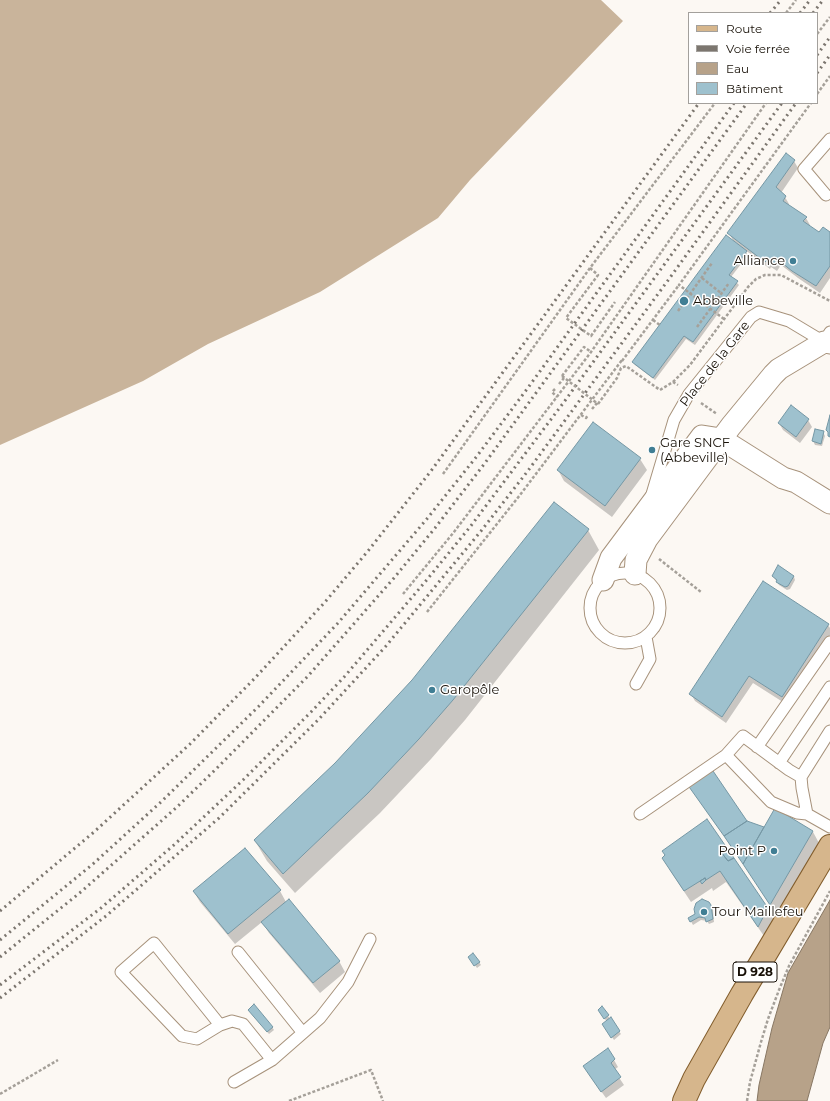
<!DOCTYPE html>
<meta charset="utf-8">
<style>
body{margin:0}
#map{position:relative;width:830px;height:1101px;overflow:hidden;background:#fcf8f3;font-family:Montserrat,sans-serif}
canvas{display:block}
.legend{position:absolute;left:688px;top:12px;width:130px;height:92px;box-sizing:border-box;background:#fff;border:1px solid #a3a09c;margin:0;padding:5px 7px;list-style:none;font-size:12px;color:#181108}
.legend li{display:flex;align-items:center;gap:8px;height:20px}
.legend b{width:20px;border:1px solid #a3a09c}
</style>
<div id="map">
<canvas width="830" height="1101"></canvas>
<ul class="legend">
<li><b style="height:5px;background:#d6b68c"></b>Route</li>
<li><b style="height:5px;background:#7c766f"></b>Voie ferrée</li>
<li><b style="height:11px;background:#b7a289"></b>Eau</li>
<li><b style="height:11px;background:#9ec1ce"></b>Bâtiment</li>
</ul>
</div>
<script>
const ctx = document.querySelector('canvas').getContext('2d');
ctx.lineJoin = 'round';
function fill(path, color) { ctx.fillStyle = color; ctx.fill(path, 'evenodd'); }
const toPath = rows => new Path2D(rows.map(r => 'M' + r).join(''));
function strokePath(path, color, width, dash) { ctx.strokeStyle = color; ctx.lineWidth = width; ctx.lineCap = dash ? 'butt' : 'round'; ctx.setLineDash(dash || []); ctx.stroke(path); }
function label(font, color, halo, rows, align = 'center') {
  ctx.font = font + ' Montserrat,sans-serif'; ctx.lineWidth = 3; ctx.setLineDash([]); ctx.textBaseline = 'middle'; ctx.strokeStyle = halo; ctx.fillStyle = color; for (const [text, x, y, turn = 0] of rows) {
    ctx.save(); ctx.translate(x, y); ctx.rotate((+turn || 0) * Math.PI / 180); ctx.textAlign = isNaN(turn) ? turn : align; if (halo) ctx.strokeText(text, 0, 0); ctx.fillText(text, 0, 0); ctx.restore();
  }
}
fill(toPath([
 [0,0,601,0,623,21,470,180,438,218,320,292,208,344,143,381,0,445]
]), '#c9b49b');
const water = toPath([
 [830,900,830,1027,823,1043,807,1101,757,1101,759,1085,772,1028,788,973,830,900]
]);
fill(water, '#b7a289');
strokePath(water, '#877662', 1);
fill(toPath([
 [794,161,798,168,781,193,785,197,789,204,788,206,806,218,810,225,809,226,819,233,830,233,830,278,820,293,798,278,781,265,777,271,771,267,770,269,744,249,748,255,731,277,739,285,695,345,686,339,655,380,635,365,633,362,735,244,729,233],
 [808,420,812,427,800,443,783,430,779,423],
 [816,430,823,432,825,436,822,446,815,445,813,441],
 [640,459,647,470,612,517,564,481,558,470],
 [588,530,599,550,465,720,431,759,380,813,295,893,267,861,255,841],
 [779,567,794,577,795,580,790,589,787,590,779,585,773,576],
 [828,625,830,628,830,635,786,704,753,683,726,723,695,701,691,694],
 [695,795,746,822,764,829,775,810,813,832,819,843,777,914,749,871],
 [707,821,774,920,764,936,726,882,713,891,712,888,691,902,669,869],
 [280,891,286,902,339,961,345,972,320,993,269,933,262,922,235,944,200,902,194,892],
 [710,905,713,909,714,922,709,924,707,921,701,920,693,925,689,918],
 [469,957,479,962,481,965,477,968],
 [251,1013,272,1027,274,1030,269,1034],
 [601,1013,608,1016,621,1034,614,1040,605,1027,607,1022],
 [614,1060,618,1067,614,1070,624,1085,606,1098,588,1073]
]), '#0003');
const building = toPath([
 [786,153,795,160,776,187,786,196,783,201,807,217,803,221,819,232,823,227,830,232,830,266,816,286,792,271,777,259,773,265,767,260,765,262,727,233,786,153],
 [726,235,747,251,729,275,738,281,693,342,684,336,653,378,632,362,726,235],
 [791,405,809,419,796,437,778,423,791,405],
 [830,415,830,437,828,436,828,432,826,430,830,415],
 [593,422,641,458,605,506,557,470,593,422],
 [815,429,824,431,821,444,812,441,815,429],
 [554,502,589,529,587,532,453,700,419,739,368,793,283,874,254,840,335,763,412,680,554,502],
 [778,565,794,576,788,586,785,587,776,582,777,580,772,576,778,565],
 [763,581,829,624,782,697,749,676,722,717,689,694,763,581],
 [711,768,747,821,724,836,687,784,711,768],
 [775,808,813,831,770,905,743,864,775,808],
 [707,819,727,848,721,852,728,861,734,858,768,908,758,927,720,871,706,880,705,878,684,891,662,858,665,855,662,851,707,819],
 [747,821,764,827,743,864,724,836,747,821],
 [245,848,281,890,228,934,193,891,245,848],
 [727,848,734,858,728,861,721,852,727,848],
 [705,878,706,880,702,884,700,881,705,878],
 [289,899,340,961,313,983,261,922,289,899],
 [702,899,709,902,711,905,713,919,706,922,705,918,699,917,690,922,688,918,695,914,694,909,696,903,702,899],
 [473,953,480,962,474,966,468,957,473,953],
 [254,1004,273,1027,267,1032,248,1010,254,1004],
 [602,1006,609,1015,604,1019,598,1010,602,1006],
 [611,1017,620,1031,611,1038,602,1024,611,1017],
 [608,1048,615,1059,611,1063,621,1077,601,1092,583,1066,608,1048]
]);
fill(building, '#9ec1ce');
strokePath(building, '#7597a4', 1);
const service = toPath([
 [826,195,804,169,830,139],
 [652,494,674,420,689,394,751,317,759,312,789,321,824,342,830,332],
 '590 608a35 35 0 1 1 70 0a35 35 0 1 1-70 0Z',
 [636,684,650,659,646,637],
 [757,747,830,642],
 [779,763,830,687],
 [801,777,830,731],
 [640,814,726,755],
 [807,814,802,788,801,777,789,770,743,736,726,755,771,802,797,813,807,814,830,827],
 [238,952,303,1033],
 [220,1025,154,943,121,972,182,1036,197,1039,220,1025,232,1021,243,1024,272,1060],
 [234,1082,272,1060,320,1018,348,982,370,939]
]);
const minor = toPath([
 [635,574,636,560,647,539,731,426,773,375,779,369,824,342,830,343],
 [603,580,611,558,702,436,721,439,783,478,796,482,830,503]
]);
const primary = toPath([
 [684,1101,694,1079,742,994,830,846]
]);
strokePath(service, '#a7927b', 13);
strokePath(minor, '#a7927b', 23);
strokePath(primary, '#825d2c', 24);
strokePath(toPath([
 [786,13,796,0],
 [817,34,830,17],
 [817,94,830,76],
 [590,268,598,275,566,318,591,336,615,302],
 [702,278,721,293],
 [678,311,712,263],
 [724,319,679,285,811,103],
 [653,320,660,325],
 [697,327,729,283],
 [622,361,679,285],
 [562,376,584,347,591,352],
 [673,382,690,365,748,287,756,279,765,275,781,275,830,301],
 [559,384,564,378],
 [555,389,552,392,557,397],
 [701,403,717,414],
 [598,404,617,378,621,368,626,366,660,390,673,382,678,385],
 [592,409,597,403],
 [581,415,586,418,588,415],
 [443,474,590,268,715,103],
 [659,559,701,592],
 [403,594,454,532,591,352,766,103],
 [427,612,520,495,622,360],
 [0,1094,58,1060],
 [289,1101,371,1070,383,1101],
 [747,1101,750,1082,761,1042,768,1019,779,990,789,966,830,891]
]), '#a5a099', 2.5, [3, 2]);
strokePath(service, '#fff', 11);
strokePath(minor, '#fff', 21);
strokePath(primary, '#d6b68c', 22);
strokePath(toPath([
 [770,13,781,0],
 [800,13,810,0],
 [813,13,823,0],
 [817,55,830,37],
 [817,73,830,55],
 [0,911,94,832,190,744,255,678,325,602,368,551,431,471,699,103],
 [0,940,93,864,162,801,259,706,338,623,426,520,477,456,530,385,734,103],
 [0,957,82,891,177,807,217,768,308,676,394,578,435,528,485,463,747,103],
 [0,985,101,908,175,844,243,780,311,712,345,676,425,582,470,527,564,402,782,103],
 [0,998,106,916,219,818,319,719,386,646,481,531,527,472,669,279,796,103]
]), '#7c766f', 3, [2, 4]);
strokePath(toPath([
 [562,376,598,404]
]), '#a5a099', 2.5, [3, 2]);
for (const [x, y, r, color] of [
 [793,261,4,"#407e94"],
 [684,301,5,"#407e94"],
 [652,450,4,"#407e94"],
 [432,690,4,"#407e94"],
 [774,851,4,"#407e94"],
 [704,912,4,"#407e94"]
]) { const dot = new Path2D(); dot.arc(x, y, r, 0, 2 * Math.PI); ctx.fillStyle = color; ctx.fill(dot); strokePath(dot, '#fff', 1.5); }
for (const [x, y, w] of [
 [755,972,44]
]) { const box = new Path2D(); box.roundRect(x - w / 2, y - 10, w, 20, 3); ctx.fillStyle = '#fff'; ctx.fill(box); strokePath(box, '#181108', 1); }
label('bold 12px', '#181108', null, [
 ["D 928",755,972]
]);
label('13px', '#181108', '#fff', [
 ["Alliance",785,261,"right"],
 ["Abbeville",693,301],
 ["Gare SNCF",660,443],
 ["(Abbeville)",660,458],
 ["Garopôle",440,690],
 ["Point P",766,851,"right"],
 ["Tour Maillefeu",712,912]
], 'left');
label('13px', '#181108', '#fff', [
 ["Place de la Gare",715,364,-52]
]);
</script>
